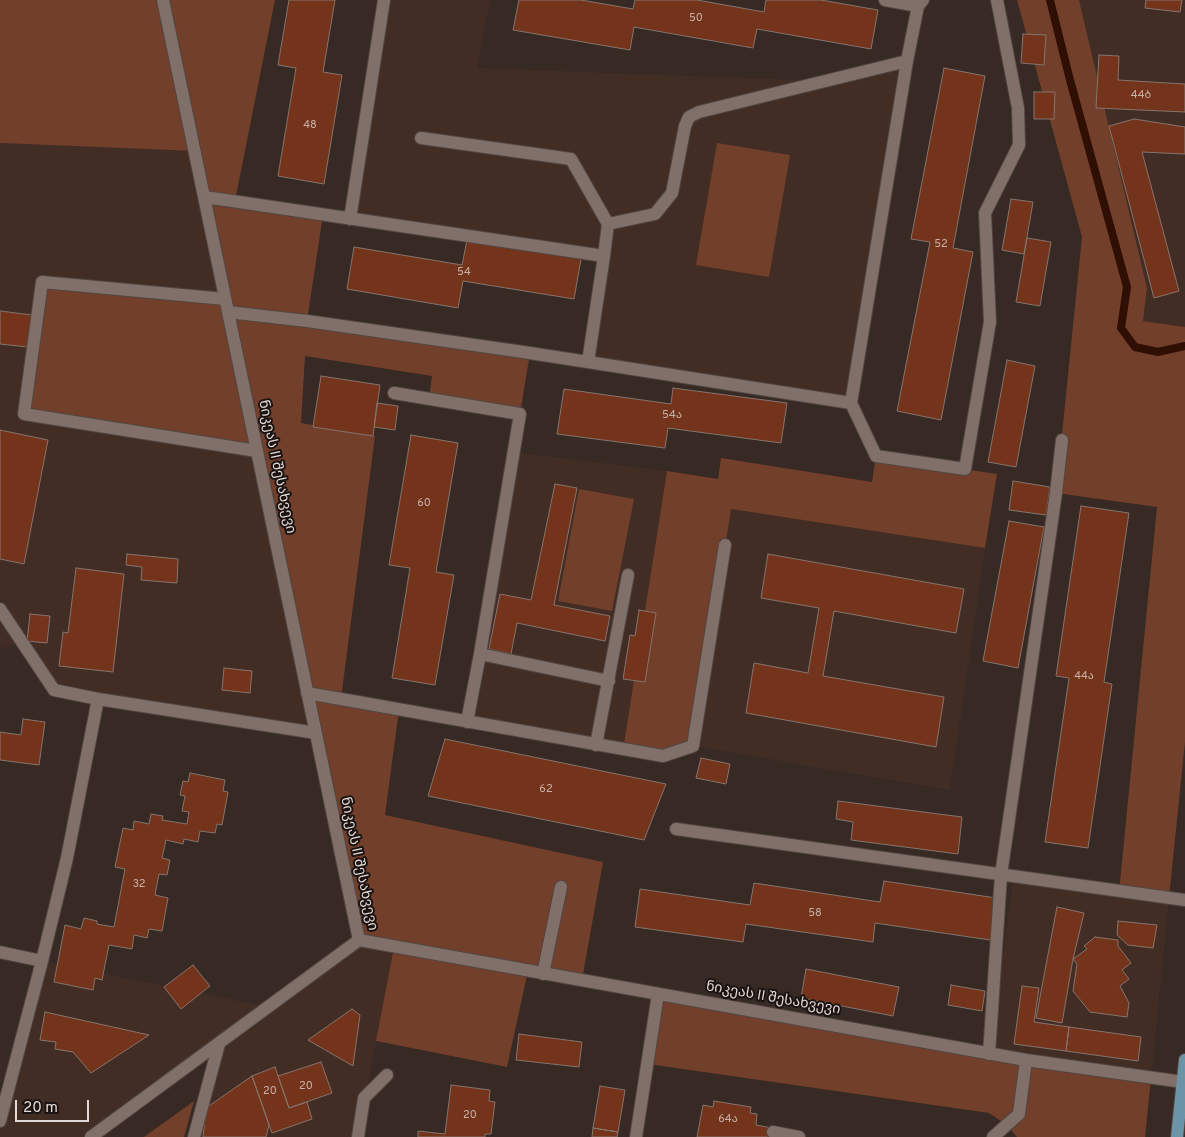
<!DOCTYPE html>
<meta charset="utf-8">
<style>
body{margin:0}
#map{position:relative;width:1185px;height:1137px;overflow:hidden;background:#372924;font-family:Overpass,sans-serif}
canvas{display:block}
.scale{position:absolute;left:15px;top:1100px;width:74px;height:22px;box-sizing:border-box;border:2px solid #e3d9d6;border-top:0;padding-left:6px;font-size:15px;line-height:18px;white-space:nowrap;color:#e3d9d6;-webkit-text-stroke:4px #1a1311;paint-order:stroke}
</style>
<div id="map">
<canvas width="1185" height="1137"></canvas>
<div class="scale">20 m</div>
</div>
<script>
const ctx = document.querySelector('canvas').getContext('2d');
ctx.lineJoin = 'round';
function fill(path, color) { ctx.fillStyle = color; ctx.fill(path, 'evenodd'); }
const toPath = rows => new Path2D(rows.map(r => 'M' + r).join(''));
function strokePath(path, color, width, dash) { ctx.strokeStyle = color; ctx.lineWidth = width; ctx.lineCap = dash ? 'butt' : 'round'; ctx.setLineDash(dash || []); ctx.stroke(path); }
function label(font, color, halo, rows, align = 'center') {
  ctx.font = font + ' Overpass,"Noto Sans Georgian",sans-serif'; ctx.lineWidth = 4; ctx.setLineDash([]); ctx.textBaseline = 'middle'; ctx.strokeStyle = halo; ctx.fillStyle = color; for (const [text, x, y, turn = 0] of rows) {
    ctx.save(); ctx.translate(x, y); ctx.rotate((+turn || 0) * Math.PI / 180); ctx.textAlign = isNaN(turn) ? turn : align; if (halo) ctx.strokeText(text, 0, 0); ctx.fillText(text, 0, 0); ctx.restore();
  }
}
fill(toPath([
 [384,0,490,0,477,68,825,81,907,61,851,403,588,362,604,257,350,219],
 [1079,0,1185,0,1185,327,1143,321,1147,288],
 [0,143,195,151,316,733,54,690,22,642,0,649],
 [513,452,667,471,623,750,467,722],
 [730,509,985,548,950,790,693,746],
 [1014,876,1169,898,1151,1078,989,1054],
 [359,940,394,947,358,1137,194,1137,218,1045,91,1137,0,1137,0,1121,42,961,268,1007]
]), '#422d25');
fill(toPath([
 [0,0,275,0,235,201,323,215,307,321,530,353,520,414,429,398,432,376,305,356,301,423,375,436,341,699,399,710,385,815,603,862,582,980,528,971,507,1067,376,1041,394,947,359,940,257,451,24,414,42,282,225,299,195,151,0,143],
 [1017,0,1079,0,1147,288,1143,321,1185,327,1185,742,1169,898,1119,892,1157,507,1056,493,1082,237],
 [717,143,790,155,769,277,696,265],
 [876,456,997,474,985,548,731,509,693,746,663,756,623,750,667,471,718,479,721,458,872,482],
 [579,489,634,499,612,611,558,601],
 [658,994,1151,1078,1145,1137,1017,1137,1007,1125,989,1113,648,1064],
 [194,1101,184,1137,144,1137]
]), '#723f2b');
strokePath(toPath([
 [1050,0,1070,80,1127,287,1121,328,1135,347,1158,352,1185,346]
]), '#2f0e03', 8);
const building = toPath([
 [289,0,335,0,323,72,342,75,324,184,278,176,296,68,278,65,289,0],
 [519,0,581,0,633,9,635,0,697,0,764,12,766,0,821,0,878,10,871,49,757,29,753,48,634,27,630,50,513,30,519,0],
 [1146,0,1182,0,1180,12,1145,8,1146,0],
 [1023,34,1046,35,1044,65,1021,63,1023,34],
 [1099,55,1119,56,1118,80,1185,84,1185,112,1096,108,1099,55],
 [944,68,985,76,953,248,973,252,941,420,897,411,930,242,911,239,944,68],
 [1034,92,1055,92,1054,119,1034,119,1034,92],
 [1134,119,1185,127,1185,154,1142,152,1179,291,1154,298,1109,126,1134,119],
 [1011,199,1033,202,1024,254,1002,250,1011,199],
 [1027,238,1051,242,1040,306,1016,302,1027,238],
 [467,240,581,259,574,299,463,281,458,308,347,289,354,247,462,265,467,240],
 [0,311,32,315,28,347,0,344,0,311],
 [1007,360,1035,366,1016,467,988,462,1007,360],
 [321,376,380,385,373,436,313,427,321,376],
 [673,388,787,403,781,443,668,428,665,448,557,434,564,389,671,404,673,388],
 [377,403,398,406,395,430,374,427,377,403],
 [0,430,48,440,24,564,0,559,0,430],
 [411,435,458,443,436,572,454,575,435,685,392,678,410,568,389,565,411,435],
 [1013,481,1050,487,1046,515,1009,510,1013,481],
 [555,484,577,488,554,605,610,616,605,641,517,623,511,654,489,649,500,594,531,600,555,484],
 [1081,506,1129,513,1104,682,1112,684,1088,848,1045,842,1069,678,1056,676,1081,506],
 [1009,521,1044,527,1018,668,983,661,1009,521],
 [127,554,178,559,177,583,141,580,142,567,126,565,127,554],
 [768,554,964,589,956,633,834,611,823,676,944,697,936,747,746,713,754,663,808,673,819,608,761,598,768,554],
 [76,568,124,574,113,672,59,666,63,632,68,633,76,568],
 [639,610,656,613,645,682,623,679,630,635,635,636,639,610],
 [30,614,50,616,47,643,27,641,30,614],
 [224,668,252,671,250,693,222,690,224,668],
 [23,719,45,722,39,765,0,760,0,732,21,735,23,719],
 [445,739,666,784,644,840,428,796,445,739],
 [701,758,730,764,726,784,696,778,701,758],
 [190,773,225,780,223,791,228,792,222,825,217,824,215,833,200,831,198,842,184,839,183,844,166,840,162,858,170,860,167,875,159,874,155,895,168,898,162,931,149,929,147,938,134,935,132,949,109,945,102,980,95,978,93,990,54,982,65,925,81,929,84,918,97,921,97,924,114,927,125,869,115,867,123,828,133,830,134,821,149,824,151,814,163,816,162,820,187,824,189,812,182,811,185,796,180,795,183,781,188,782,190,773],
 [838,801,962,817,958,854,851,840,853,822,836,819,838,801],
 [884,881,996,898,990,940,875,923,873,942,746,924,743,942,635,927,640,889,750,905,754,883,880,902,884,881],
 [1057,907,1084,913,1073,959,1062,1023,1036,1018,1057,907],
 [1118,921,1157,925,1153,948,1128,945,1117,935,1118,921],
 [1095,937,1118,940,1118,946,1131,963,1122,970,1129,979,1120,986,1129,1003,1127,1017,1090,1012,1073,991,1077,964,1073,959,1087,949,1084,946,1095,937],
 [193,965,210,986,181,1009,164,987,193,965],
 [806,969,899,987,893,1016,801,998,806,969],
 [951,985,985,991,982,1011,948,1005,951,985],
 [1022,986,1039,988,1034,1022,1069,1027,1066,1051,1014,1044,1022,986],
 [352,1009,360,1015,353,1066,308,1040,352,1009],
 [45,1012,149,1035,91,1073,73,1052,55,1049,56,1042,40,1040,45,1012],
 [1069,1027,1141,1037,1138,1061,1066,1051,1069,1027],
 [519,1034,582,1042,579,1067,516,1060,519,1034],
 [321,1062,332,1093,289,1108,278,1076,321,1062],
 [275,1067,289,1108,307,1102,312,1119,272,1133,252,1076,275,1067],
 [252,1076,269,1125,266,1137,203,1137,206,1108,252,1076],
 [451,1085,490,1090,489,1101,495,1102,491,1134,485,1134,485,1137,418,1137,418,1131,445,1134,451,1085],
 [600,1086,625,1090,618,1132,593,1128,600,1086],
 [714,1101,751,1107,750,1113,757,1114,756,1125,772,1128,771,1137,697,1137,703,1105,713,1107,714,1101],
 [593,1128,618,1132,617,1137,592,1137,593,1128]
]);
fill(building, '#74341b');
strokePath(building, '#85746d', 1);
const minor = toPath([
 [163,0,359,940],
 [885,0,918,6,923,0],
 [918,6,907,61,851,403,876,456,965,469,990,322,985,213,1019,145,1018,108,997,0],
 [421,138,571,159,608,224],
 [205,197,604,256,588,362],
 [350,219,384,0],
 [604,256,608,224,655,214,672,193,685,126,689,117,699,112,907,61],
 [225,299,42,282,24,414,257,451],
 [228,312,307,321,530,353,851,403],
 [394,393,520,414,480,654,467,722],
 [0,609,54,690,98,699],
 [480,654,609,681],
 [307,693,663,756,693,746,725,545],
 [596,745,628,575],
 [676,829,1185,900],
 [0,952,42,961],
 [543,974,561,887],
 [989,1054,1001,875,1056,493,1062,440],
 [0,1121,42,961,67,858,98,699,316,733],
 [773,1132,799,1137],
 [91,1137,359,940,1026,1060,1183,1082],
 [194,1137,219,1044],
 [358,1137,364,1098,387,1075],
 [636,1137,658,994],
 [993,1137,1019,1114,1026,1060]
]);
const major = toPath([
 [1177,1137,1185,1060]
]);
strokePath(minor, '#514541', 14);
strokePath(major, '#514541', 14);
strokePath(minor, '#817069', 12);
strokePath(major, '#6b95a6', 12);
label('11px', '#c7b0a7', null, [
 ["50",696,19],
 ["44ბ",1141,96],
 ["48",310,126],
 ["52",941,245],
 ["54",464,273],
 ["54ა",672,416],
 ["60",424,504],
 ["44ა",1084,677],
 ["62",546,790],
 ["32",139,885],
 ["58",815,914],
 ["20",306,1087],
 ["20",270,1092],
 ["20",470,1116],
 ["64ა",728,1120]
]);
label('14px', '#e3d9d6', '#1a1311', [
 ["ნიკეას II შესახვევი",276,467,78],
 ["ნიკეას II შესახვევი",358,864,78],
 ["ნიკეას II შესახვევი",773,999,10]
]);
</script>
